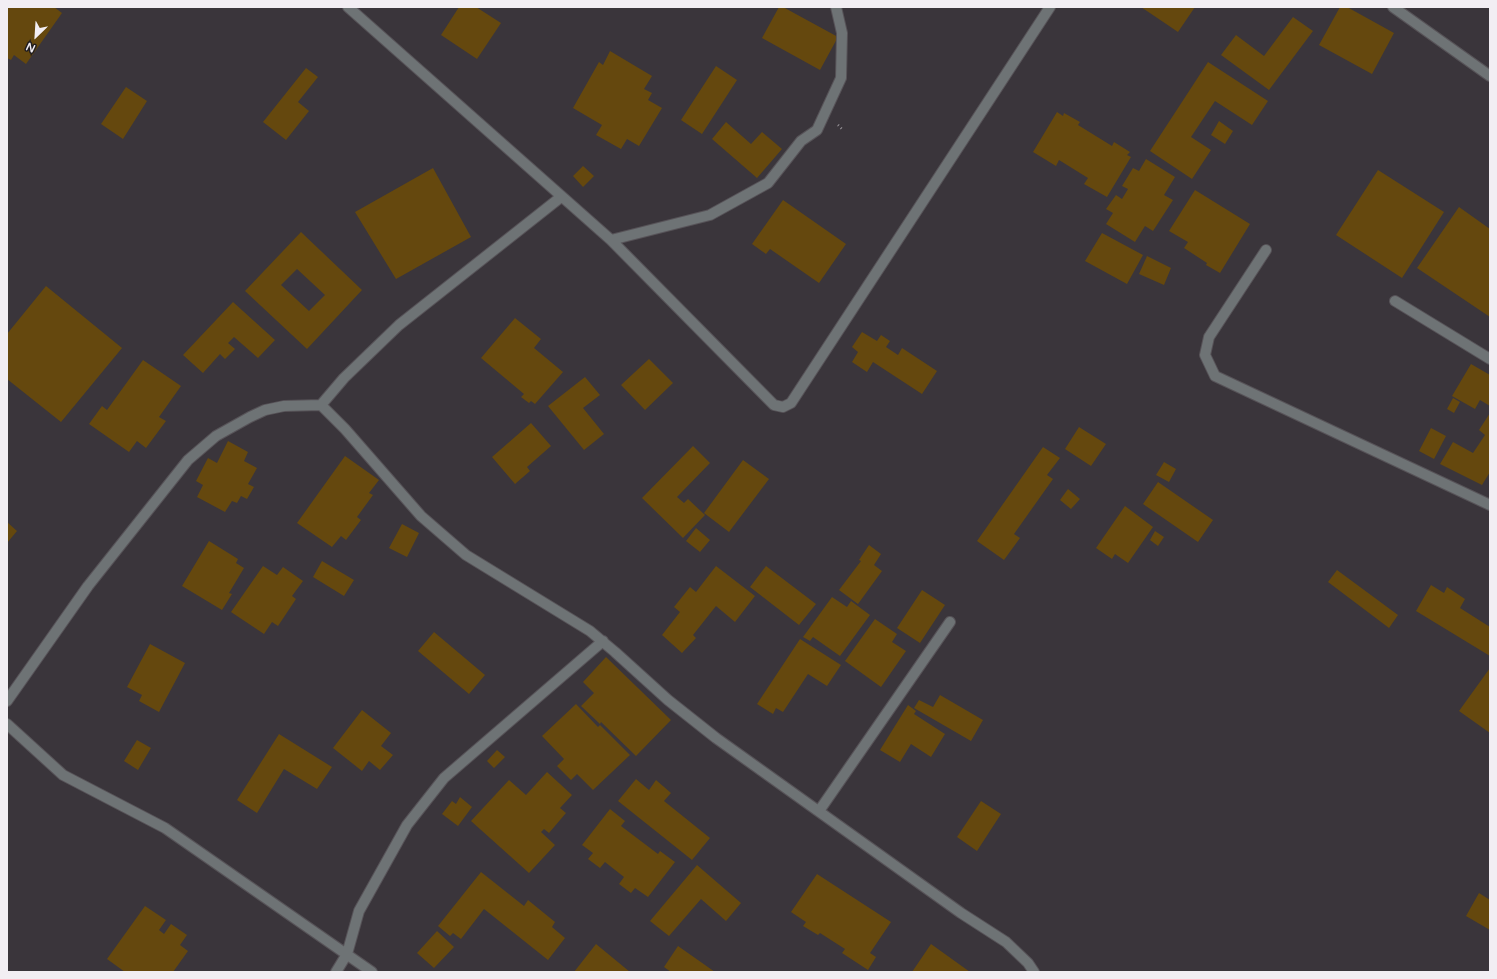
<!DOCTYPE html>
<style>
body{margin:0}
#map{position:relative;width:1497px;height:979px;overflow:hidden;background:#3a353b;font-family:"Varela Round",sans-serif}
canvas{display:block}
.frame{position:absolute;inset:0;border:8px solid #f2eef3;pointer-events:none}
.north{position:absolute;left:16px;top:16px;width:40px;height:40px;-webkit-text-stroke:3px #201d20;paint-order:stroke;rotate:205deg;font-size:11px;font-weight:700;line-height:16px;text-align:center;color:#f2eef3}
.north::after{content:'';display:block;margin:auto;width:14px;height:18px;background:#f2eef3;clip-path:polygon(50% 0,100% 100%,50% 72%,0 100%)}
</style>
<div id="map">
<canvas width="1497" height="979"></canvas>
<div class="frame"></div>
<div class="north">N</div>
</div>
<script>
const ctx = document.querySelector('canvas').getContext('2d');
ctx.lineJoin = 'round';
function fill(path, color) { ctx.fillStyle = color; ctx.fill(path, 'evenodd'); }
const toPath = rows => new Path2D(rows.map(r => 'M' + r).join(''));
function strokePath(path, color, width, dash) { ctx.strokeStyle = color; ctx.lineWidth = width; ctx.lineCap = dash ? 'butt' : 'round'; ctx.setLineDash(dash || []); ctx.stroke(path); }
fill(toPath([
 [7,7,54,7,62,13,26,64,14,55,11,60,7,58],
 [459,7,476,7,501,23,477,59,441,35],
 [779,7,783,7,838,37,820,70,762,38],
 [1141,7,1195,7,1178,32],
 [1340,7,1347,7,1394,33,1372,74,1319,45],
 [1293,17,1313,31,1269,90,1221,55,1236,35,1264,56],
 [610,51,652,76,644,89,652,93,648,100,662,108,639,146,627,139,621,149,596,135,602,125,573,108,599,62,603,65],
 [1208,62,1268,101,1252,125,1215,101,1191,137,1211,150,1192,179,1150,151],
 [716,66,737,80,702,134,681,120],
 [306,68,318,77,298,102,309,111,286,140,263,122],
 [126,87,147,101,123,139,101,124],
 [1057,112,1063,116,1064,113,1080,122,1078,125,1112,146,1114,142,1130,152,1127,155,1131,157,1107,197,1084,184,1088,178,1059,160,1056,166,1033,152],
 [1219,121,1233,131,1225,144,1211,135],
 [726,122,751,144,762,132,782,149,757,178,712,139],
 [1146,159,1175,177,1164,195,1173,200,1153,231,1145,226,1135,242,1106,224,1113,213,1106,209,1116,195,1122,199,1128,189,1122,186,1133,168,1139,171],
 [583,166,594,176,583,187,573,176],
 [433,168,471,237,396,279,355,212],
 [1378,170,1444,212,1402,278,1336,235],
 [1195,190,1250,224,1220,273,1206,265,1207,263,1184,248,1188,242,1169,231],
 [783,200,846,244,819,283,770,249,766,254,752,244],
 [1459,207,1490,229,1490,317,1417,268],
 [301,232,362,290,307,349,245,291],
 [297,269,325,295,309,311,281,285],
 [1102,233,1143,255,1127,284,1085,261],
 [1147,256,1171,268,1164,285,1139,274],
 [46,286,122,348,61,422,7,379,7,334],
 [233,302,275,340,258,358,234,337,228,343,235,349,225,359,220,354,203,373,183,355],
 [515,318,541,339,534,348,563,372,535,404,531,401,529,403,521,397,524,394,481,358],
 [862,332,877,341,881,335,890,341,886,347,898,355,902,348,937,371,922,394,873,362,867,372,852,362,858,352,852,347],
 [649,359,673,383,645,410,621,385],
 [143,360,181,386,159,417,166,421,146,448,137,441,129,452,89,424,102,406,107,410],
 [1471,364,1490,375,1490,406,1480,400,1475,409,1452,396],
 [585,377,600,395,583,408,604,434,584,450,548,406],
 [1453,398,1460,402,1454,413,1447,409],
 [1490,413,1490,472,1482,485,1440,464,1453,442,1473,453,1485,435,1479,430],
 [531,423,551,446,527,467,530,471,515,484,492,457],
 [1079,427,1106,444,1091,466,1065,449],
 [1431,428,1446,436,1434,459,1419,451],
 [228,441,248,452,244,461,257,468,248,484,254,487,247,499,241,496,237,503,232,501,225,512,197,497,203,485,196,481,208,458,217,463],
 [693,446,710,463,677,497,684,503,688,499,705,515,683,538,642,498],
 [1043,447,1060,458,1047,475,1053,479,1014,534,1020,538,1004,560,977,541],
 [345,456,379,480,369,493,373,495,357,517,361,520,346,540,341,536,332,547,297,523],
 [743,460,769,479,729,532,704,513],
 [1164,462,1176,469,1169,482,1156,475],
 [1158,482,1213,520,1198,542,1143,504],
 [1068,489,1080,499,1071,509,1060,500],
 [1125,506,1153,527,1128,563,1115,554,1112,559,1096,548],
 [7,522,17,531,7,543],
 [402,524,419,533,407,557,389,548],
 [696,528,710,540,700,552,686,541],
 [1155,531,1164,537,1158,546,1150,540],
 [209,541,238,559,236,563,244,568,229,593,232,594,222,610,182,586],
 [869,545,881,554,874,565,882,571,858,604,839,590,861,561,859,560],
 [322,561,354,580,344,596,313,577],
 [263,566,277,575,283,567,303,581,292,596,296,599,278,626,272,622,264,634,231,612],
 [716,566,755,596,735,622,716,606,693,635,696,638,682,653,662,635,680,612,674,607,690,587,696,592],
 [766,566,816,604,799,625,750,587],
 [1337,570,1398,615,1389,628,1328,582],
 [1431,585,1444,593,1447,587,1465,599,1460,608,1490,627,1490,656,1416,611],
 [922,590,945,605,920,643,897,628],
 [832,597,847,607,851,601,870,615,840,656,813,637,810,641,803,637],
 [875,619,897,634,892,642,906,651,881,687,845,661],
 [434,632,485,675,469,694,418,651],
 [800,639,841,665,827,686,808,674,783,712,776,708,773,714,757,704],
 [150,644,185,663,159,712,139,701,142,695,127,687],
 [606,657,671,720,636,756,601,722,600,724,581,706,594,693,583,682],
 [1490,668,1490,733,1459,711],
 [940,695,983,720,971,741,914,708,919,700,933,707],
 [576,704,598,727,600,725,630,755,593,790,577,774,571,780,557,766,564,759,542,736],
 [908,705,916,711,914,714,945,734,931,757,911,744,900,762,880,750],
 [362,710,391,733,381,746,393,755,380,770,369,761,362,771,333,748],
 [279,734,332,767,317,789,284,769,257,813,237,800],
 [137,740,151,748,138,770,124,761],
 [497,750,505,757,494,768,487,761],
 [547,772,572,795,560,808,566,813,549,833,544,829,541,832,555,845,529,873,471,821,509,780,526,795],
 [636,779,649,790,656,780,671,793,664,801,710,838,692,860,618,801],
 [460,797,472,807,458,826,442,814,452,801,456,804],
 [981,801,1001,814,977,851,957,837],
 [610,809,625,821,621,826,658,854,660,851,675,862,648,897,635,888,631,893,619,884,624,877,605,862,600,868,588,859,593,853,582,845],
 [697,865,741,903,726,921,701,899,669,936,650,921],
 [481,872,524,906,528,900,555,922,552,927,565,938,548,960,484,909,461,939,453,933,450,936,438,926],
 [817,874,891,922,870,953,876,957,868,970,842,953,845,949,820,933,818,935,803,926,806,922,791,912],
 [1479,893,1490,900,1490,930,1466,916],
 [145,906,166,920,159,930,164,934,171,924,187,935,180,945,188,951,173,972,125,972,107,959],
 [437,931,454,947,434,968,417,953],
 [596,944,630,972,574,972],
 [931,944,970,972,912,972],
 [678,946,715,972,671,972,664,967]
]), '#65480e');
const street = toPath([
 [348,7,611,240,710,215,768,183,801,141,817,130,841,78,842,33,836,7],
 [1393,7,1490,76],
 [611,240,774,405,783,407,791,403,1050,7],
 [1266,250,1209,337,1205,355,1215,376,1490,505],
 [1395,301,1490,359],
 [321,405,345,429,421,516,466,555,590,631,615,652,668,700,716,738,961,913,1006,942,1028,963,1034,972],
 [7,701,88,586,188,460,216,436,250,417,265,410,284,406,321,405,344,378,399,325,561,197],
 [7,724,63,775,165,828,372,972],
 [819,811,950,622],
 [336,972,347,954,359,911,407,825,444,778,603,641]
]);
strokePath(street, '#575358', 12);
strokePath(toPath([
 [838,125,843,130]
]), '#9a969b', 2.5, [1, 3]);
strokePath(street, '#6e7375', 10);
</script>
